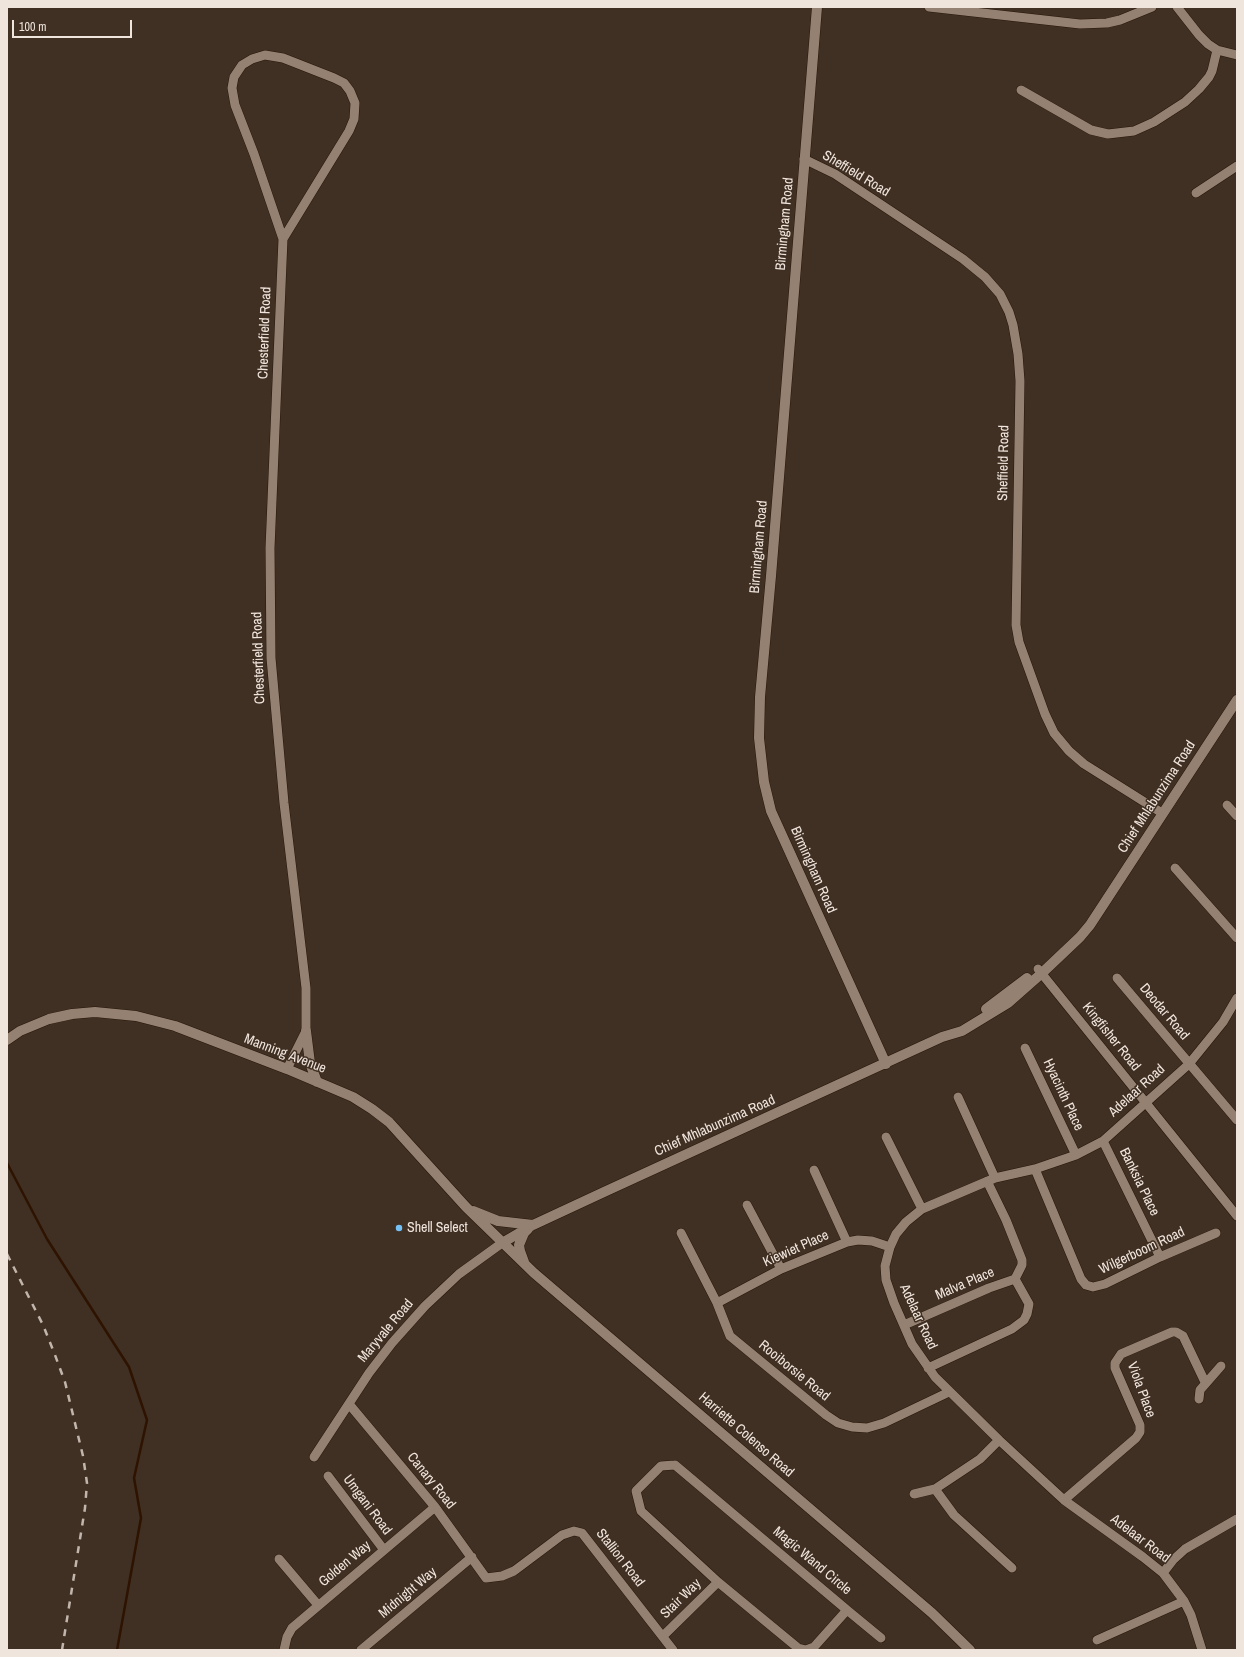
<!DOCTYPE html>
<style>
body{margin:0}
#map{position:relative;width:1244px;height:1657px;overflow:hidden;background:#403023;font-family:"Archivo Narrow",sans-serif}
canvas{display:block}
.frame{position:absolute;inset:0;border:8px solid #f0e5dd;pointer-events:none}
.scale{position:absolute;left:12px;top:20px;width:120px;height:18px;box-sizing:border-box;border:2px solid #f0e5dd;border-top:0;padding-left:5px;font-size:12px;line-height:14px;white-space:nowrap;color:#f0e5dd;-webkit-text-stroke:3px #403023;paint-order:stroke}
</style>
<div id="map">
<canvas width="1244" height="1657"></canvas>
<div class="frame"></div>
<div class="scale">100 m</div>
</div>
<script>
const ctx = document.querySelector('canvas').getContext('2d');
ctx.lineJoin = 'round';
const toPath = rows => new Path2D(rows.map(r => 'M' + r).join(''));
function strokePath(path, color, width, dash) { ctx.strokeStyle = color; ctx.lineWidth = width; ctx.lineCap = dash ? 'butt' : 'round'; ctx.setLineDash(dash || []); ctx.stroke(path); }
function label(font, color, halo, rows, align = 'center') {
  ctx.font = font + ' "Archivo Narrow",sans-serif'; ctx.lineWidth = 3; ctx.setLineDash([]); ctx.textBaseline = 'middle'; ctx.strokeStyle = halo; ctx.fillStyle = color; for (const [text, x, y, turn = 0] of rows) {
    ctx.save(); ctx.translate(x, y); ctx.rotate((+turn || 0) * Math.PI / 180); ctx.textAlign = isNaN(turn) ? turn : align; if (halo) ctx.strokeText(text, 0, 0); ctx.fillText(text, 0, 0); ctx.restore();
  }
}
strokePath(toPath([
 [7,1163,47,1239,129,1367,147,1420,134,1478,141,1518,117,1650]
]), '#2e1300', 2.5);
const street = toPath([
 [929,7,1080,24,1107,23,1120,20,1152,7],
 [1177,7,1199,35,1208,44,1217,50,1237,55],
 [1021,90,1091,130,1108,134,1134,131,1154,122,1185,102,1199,89,1209,77,1212,71,1217,50],
 [804,159,835,174,963,259,985,277,1000,294,1009,312,1013,325,1018,354,1020,381,1016,625,1019,642,1045,714,1054,733,1069,751,1084,764,1162,813],
 [1196,193,1237,166],
 [283,239,349,131,354,119,355,103,350,91,344,83,334,78,283,58,265,55,252,59,242,65,234,77,232,88,235,105,254,154,283,239,270,548,271,658,284,803,306,988,306,1031,287,1069],
 [1227,805,1237,816],
 [1175,868,1237,938],
 [1038,969,1237,1216],
 [1117,978,1237,1120],
 [1025,1048,1076,1155],
 [958,1097,995,1178],
 [886,1137,922,1209],
 [1103,1141,1160,1257],
 [1035,1169,1081,1279,1086,1285,1093,1287,1105,1284,1160,1257,1216,1233],
 [814,1170,847,1242],
 [747,1205,781,1269],
 [681,1233,717,1303,730,1336,826,1415,838,1423,852,1427,867,1428,884,1423,949,1392],
 [717,1303,781,1269,847,1242,858,1240,872,1241,890,1247],
 [904,1325,989,1288,1015,1279],
 [928,1368,1012,1329,1024,1320,1027,1314,1029,1304,1015,1279,1022,1265,1022,1260,1006,1220,987,1181],
 [1199,1399,1200,1390,1221,1366],
 [349,1404,435,1507,486,1578,502,1576,514,1571,562,1535,574,1531,582,1533,673,1650],
 [314,1457,369,1373,392,1343,425,1306,459,1274,502,1243],
 [675,1465,847,1610,814,1647,806,1650,798,1648,718,1582,641,1511,636,1491,661,1466,675,1465],
 [328,1476,384,1550],
 [935,1489,954,1515,1012,1568],
 [914,1494,935,1489,980,1459,999,1440],
 [1064,1500,1136,1438,1140,1432,1140,1425,1115,1368,1115,1363,1121,1354,1172,1332,1176,1332,1183,1336,1205,1382],
 [279,1559,318,1605],
 [1163,1573,1173,1560,1185,1549,1237,1519],
 [847,1610,881,1638],
 [663,1636,718,1582],
 [1097,1640,1184,1601],
 [284,1650,287,1637,292,1628,435,1507],
 [361,1650,472,1557],
 [1202,1650,1191,1615,1184,1601,1163,1573,1143,1557,1064,1500,999,1440,935,1377,912,1344,894,1303,886,1280,885,1266,890,1247,896,1234,906,1222,922,1209,995,1178,1035,1169,1076,1155,1103,1141,1189,1064,1223,1022,1237,998]
]);
const secondary = toPath([
 [817,7,771,576,760,697,759,738,764,782,771,811,886,1064],
 [986,1009,1027,978],
 [306,1031,310,1063,317,1082],
 [7,1040,20,1031,49,1019,72,1014,95,1012,136,1016,175,1026,287,1069,353,1097,372,1109,389,1122,466,1207,534,1273,932,1613,970,1650],
 [473,1211,498,1221,533,1225],
 [502,1243,533,1225,604,1192,942,1037,962,1031,1008,1003,1042,973,1080,937,1090,925,1237,700],
 [524,1262,520,1251,519,1245,524,1233,528,1229]
]);
strokePath(street, '#26170b', 10);
strokePath(secondary, '#26170b', 11);
strokePath(street, '#958172', 9);
strokePath(secondary, '#958172', 10);
strokePath(toPath([
 [7,1254,43,1325,55,1355,65,1382,83,1456,87,1483,85,1508,62,1650]
]), '#c2b6ac', 2.5, [7, 7]);
for (const [x, y, r, color] of [
 [399,1228,4,"#73c1f5"]
]) { const dot = new Path2D(); dot.arc(x, y, r, 0, 2 * Math.PI); ctx.fillStyle = color; ctx.fill(dot); strokePath(dot, '#403023', 1.5); }
label('14px', '#f0e5dd', '#403023', [
 ["Sheffield Road",856,174,31],
 ["Birmingham Road",785,224,-85],
 ["Chesterfield Road",265,333,-88],
 ["Sheffield Road",1004,463,-89],
 ["Birmingham Road",759,547,-85],
 ["Chesterfield Road",259,658,-92],
 ["Chief Mhlabunzima Road",1157,797,-57],
 ["Birmingham Road",813,870,66],
 ["Deodar Road",1164,1012,50],
 ["Kingfisher Road",1111,1037,51],
 ["Manning Avenue",285,1054,21],
 ["Adelaar Road",1137,1091,-42],
 ["Hyacinth Place",1063,1095,65],
 ["Chief Mhlabunzima Road",715,1126,-24],
 ["Banksia Place",1139,1182,64],
 ["Kiewiet Place",796,1249,-24],
 ["Wilgerboom Road",1142,1251,-25],
 ["Malva Place",965,1284,-23],
 ["Adelaar Road",918,1317,65],
 ["Maryvale Road",386,1331,-50],
 ["Rooiborsie Road",794,1371,39],
 ["Viola Place",1141,1390,70],
 ["Harriette Colenso Road",746,1435,41],
 ["Canary Road",431,1481,51],
 ["Umgani Road",367,1505,53],
 ["Adelaar Road",1140,1539,37],
 ["Stallion Road",620,1558,52],
 ["Magic Wand Circle",812,1561,40],
 ["Golden Way",345,1564,-40],
 ["Midnight Way",408,1593,-40],
 ["Stair Way",681,1599,-44]
]);
label('14px', '#f0e5dd', '#403023', [
 ["Shell Select",407,1228]
], 'left');
</script>
